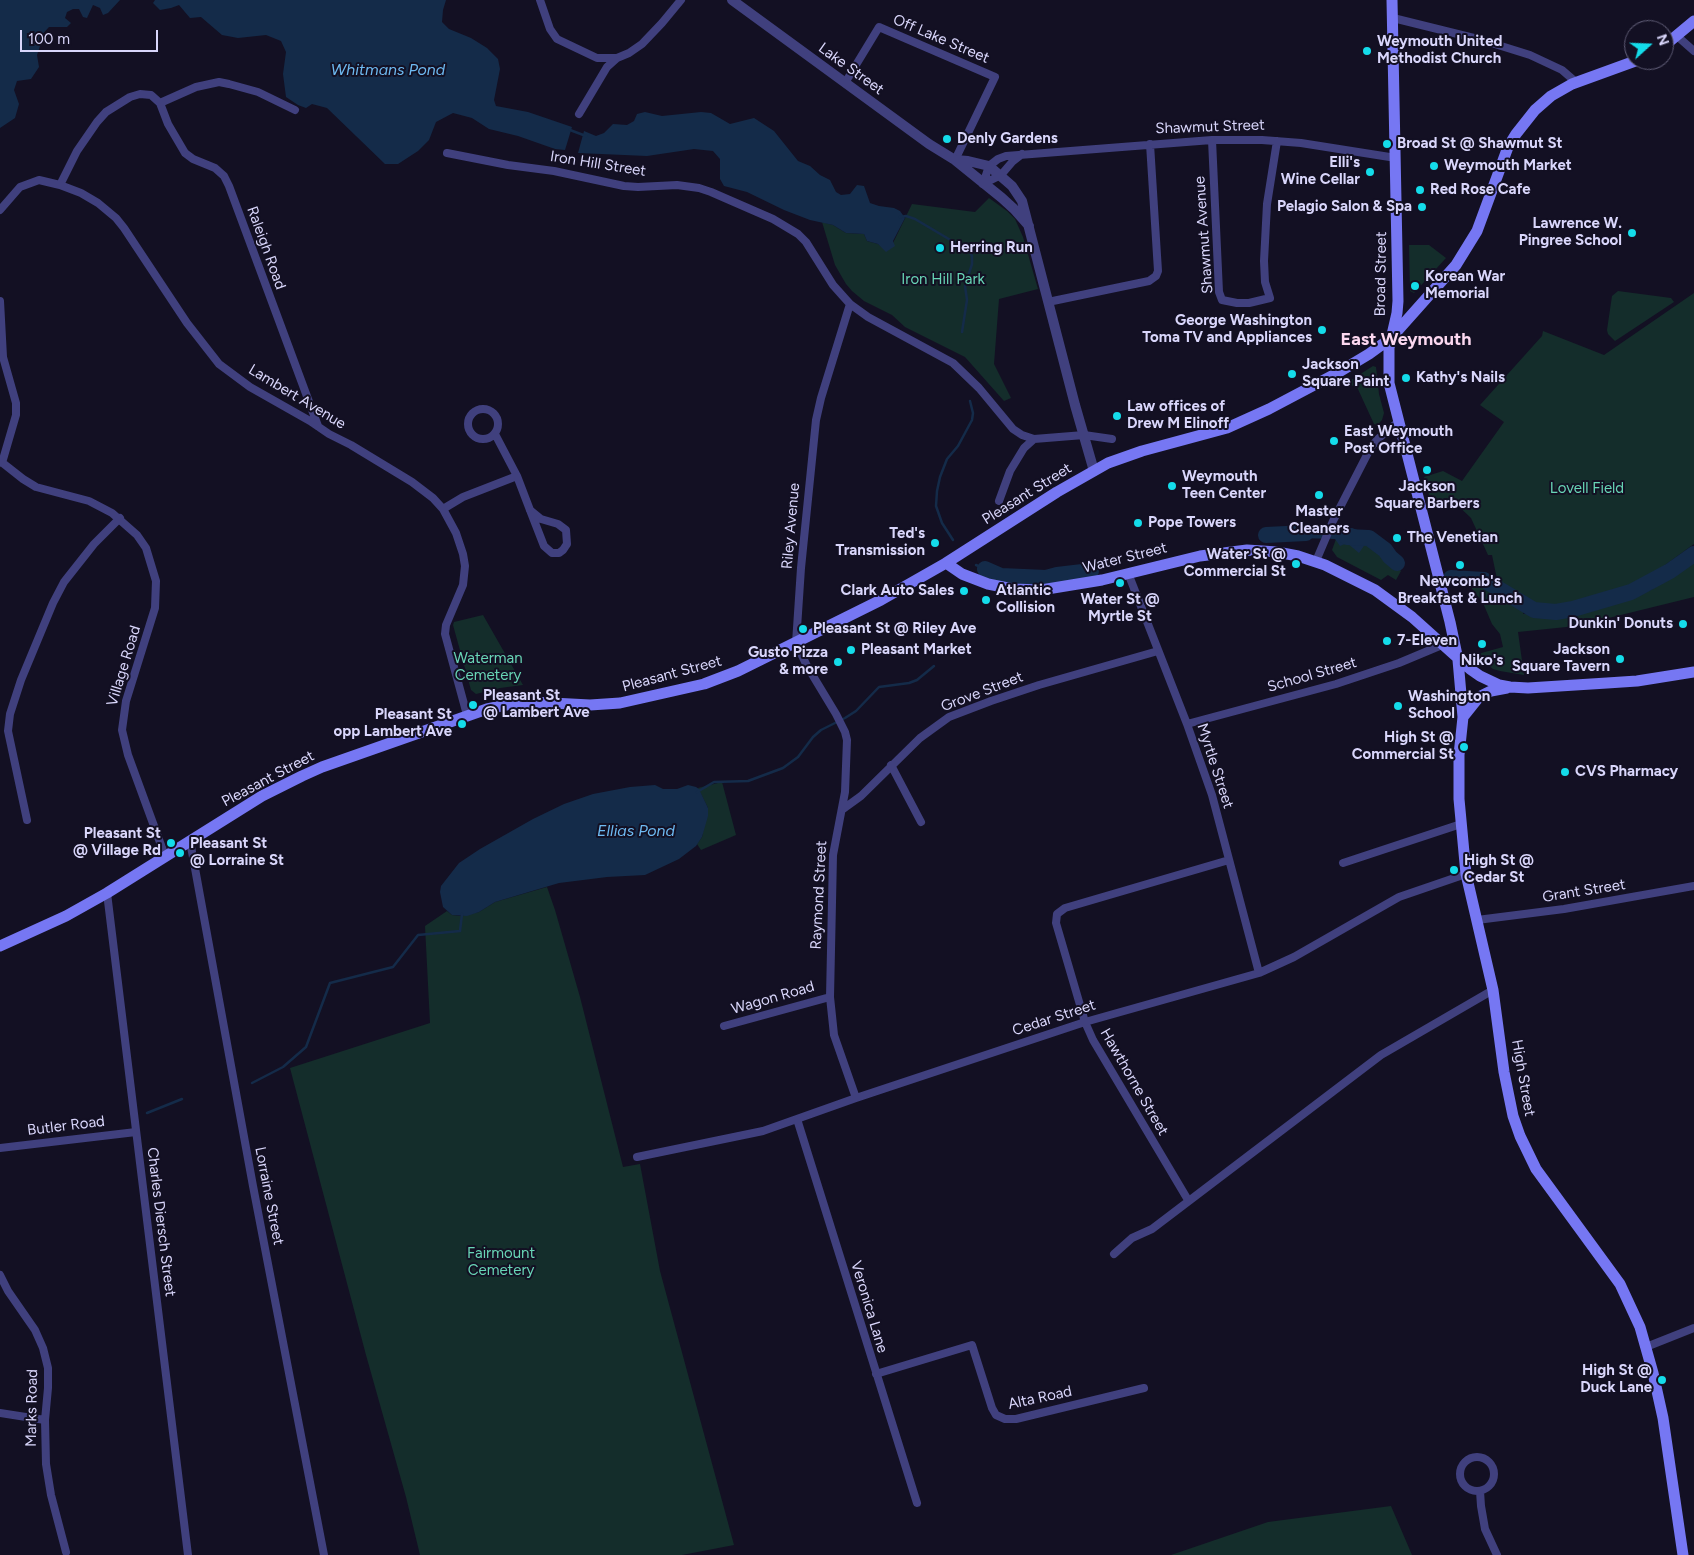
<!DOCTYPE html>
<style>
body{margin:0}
#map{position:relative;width:1694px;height:1555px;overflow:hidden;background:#131023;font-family:Figtree,sans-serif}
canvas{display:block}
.north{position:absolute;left:1624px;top:20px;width:50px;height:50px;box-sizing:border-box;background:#131023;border:1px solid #625f79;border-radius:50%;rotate:70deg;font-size:14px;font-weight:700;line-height:20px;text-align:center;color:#d9d6fb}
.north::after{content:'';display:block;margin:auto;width:18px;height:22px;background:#14dcea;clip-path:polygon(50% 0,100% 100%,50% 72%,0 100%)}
.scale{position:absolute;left:20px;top:30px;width:138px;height:22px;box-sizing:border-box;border:2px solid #d9d6fb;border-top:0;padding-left:6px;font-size:15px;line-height:18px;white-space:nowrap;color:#d9d6fb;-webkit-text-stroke:4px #131023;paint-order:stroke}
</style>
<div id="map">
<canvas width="1694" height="1555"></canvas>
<div class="north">N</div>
<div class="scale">100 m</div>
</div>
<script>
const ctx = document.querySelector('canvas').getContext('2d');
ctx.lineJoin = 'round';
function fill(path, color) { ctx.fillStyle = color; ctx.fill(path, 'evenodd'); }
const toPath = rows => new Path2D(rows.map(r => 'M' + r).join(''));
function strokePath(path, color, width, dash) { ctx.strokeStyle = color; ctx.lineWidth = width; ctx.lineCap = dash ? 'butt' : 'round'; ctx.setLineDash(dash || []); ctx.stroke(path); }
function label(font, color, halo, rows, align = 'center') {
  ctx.font = font + ' Figtree,sans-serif'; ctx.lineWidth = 4; ctx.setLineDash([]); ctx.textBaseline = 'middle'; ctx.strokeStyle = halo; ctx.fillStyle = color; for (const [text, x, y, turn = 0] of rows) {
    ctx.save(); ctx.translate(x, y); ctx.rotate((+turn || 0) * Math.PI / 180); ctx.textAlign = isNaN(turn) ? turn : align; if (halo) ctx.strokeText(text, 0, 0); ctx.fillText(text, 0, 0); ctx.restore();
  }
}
fill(toPath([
 [989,198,1007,211,1015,219,1023,237,1038,289,999,299,994,364,1011,398,1004,401,965,357,905,327,892,315,864,301,852,291,846,284,835,265,822,222,833,225,846,233,864,234,867,241,878,244,882,247,893,243,912,204,975,212],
 [1409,245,1429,245,1446,258,1414,293,1410,291],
 [1618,291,1671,298,1674,302,1615,341,1608,334,1607,330,1612,296],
 [1694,293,1694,544,1636,586,1606,598,1560,608,1540,608,1532,606,1503,587,1497,579,1492,555,1488,555,1471,518,1451,499,1431,502,1424,477,1443,471,1462,481,1504,422,1480,405,1542,336,1543,331,1604,355],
 [1373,366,1376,367,1379,394,1384,413,1382,420,1377,425,1374,424,1357,387,1347,384,1351,380],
 [1336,539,1347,543,1368,541,1379,549,1401,571,1396,580,1388,575,1381,580,1337,557,1332,550],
 [1694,561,1694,597,1576,626,1518,632,1524,675,1500,671,1493,669,1474,655,1503,647,1500,634,1492,624,1483,603,1466,581,1480,582,1526,608,1523,614,1557,614,1587,608,1651,590],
 [483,615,523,685,500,688,476,694,471,690,453,625,454,622],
 [722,782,736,835,701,850,697,844,702,837,708,808,698,788],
 [547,887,555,910,580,997,623,1167,640,1164,660,1271,734,1545,682,1555,420,1555,406,1497,366,1355,290,1068,430,1023,425,926,447,911,452,915,460,916,479,912,495,902],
 [1391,1506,1412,1555,1171,1555,1268,1522]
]), '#142d2b');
fill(toPath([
 [0,0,120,0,108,13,103,15,100,8,93,5,87,18,83,17,79,9,73,9,67,12,65,18,71,23,67,27,49,27,39,38,40,46,37,55,39,67,31,79,17,81,14,90,19,104,15,118,0,128],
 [155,0,446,0,443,10,442,22,449,29,471,38,487,48,498,59,500,69,494,100,496,106,528,112,572,127,565,150,555,149,518,136,489,129,472,118,453,113,436,122,429,140,418,151,398,164,385,164,327,108,312,104,306,108,298,105,286,97,283,74,286,52,281,41,266,35,238,38,222,35,201,17,190,18,179,5,171,8,160,10,153,3],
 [645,112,662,116,701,112,711,113,730,124,754,118,774,131,798,161,810,166,820,175,830,180,836,192,841,195,850,194,857,185,864,186,870,203,879,206,894,208,900,211,905,218,893,241,895,246,886,252,878,244,867,241,864,234,846,233,833,225,810,220,784,210,747,192,724,186,720,179,720,159,713,151,694,149,647,156,578,153,584,131,596,136,604,133,613,124,627,125,634,121,637,114],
 [1317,526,1339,530,1352,528,1368,534,1368,540,1359,553,1347,543,1340,546,1335,539,1299,538,1285,533,1302,527],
 [655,785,663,789,677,789,688,785,696,787,699,789,708,808,708,816,702,837,696,846,679,859,645,875,607,877,559,883,495,902,479,912,467,916,452,915,443,907,440,892,441,886,459,863,480,849,533,819,564,804,593,794,630,787]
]), '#142b49');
strokePath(toPath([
 [570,130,586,136],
 [900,217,906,216,915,219,969,251,972,256,972,264,965,286,967,300,962,332],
 [953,540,942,523,936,506,937,491,940,477,947,459,958,446,972,420,973,413,970,401],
 [976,565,985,569,983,572],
 [697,792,714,782,748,781,783,768,798,757,813,737,821,730,845,718,856,711,879,687,909,683,917,680,934,666],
 [252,1083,283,1067,306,1047,330,983,393,967,418,935,460,931,462,914],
 [147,1113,182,1099]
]), '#142b49', 2.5);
strokePath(toPath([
 [1266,535,1306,533],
 [1347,537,1369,538,1385,550,1390,557,1397,563],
 [985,569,1001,576,1046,578,1057,575,1091,571],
 [1451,578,1484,580,1534,610,1556,612,1573,609,1631,592,1670,571,1694,554]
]), '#142b49', 16);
strokePath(toPath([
 [540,0,550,29,557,39,597,58,617,58],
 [1393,18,1482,40,1530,55,1562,70,1577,83],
 [1677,36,1694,51],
 [845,83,879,27,995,77,955,160],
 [160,103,168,124,185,153,193,159,215,168,224,176,229,186,318,426],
 [579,114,607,67,617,58,629,53,642,44,662,23,681,0],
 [1212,140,1219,292,1222,300,1237,303,1249,303,1270,298,1265,282,1264,261,1267,204,1277,141],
 [447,153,508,165,554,171,624,186,638,187,677,185,699,188,711,192,773,219,798,234,806,242,833,285,850,304,868,317,953,363,979,388,1013,429,1022,435,1034,439],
 [983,184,989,166,998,159,1006,156,1212,140,1262,140,1301,143,1396,158],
 [983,184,1001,175,1013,161,1022,154],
 [60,185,77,151,97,122,106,112,130,97,140,94,151,95,160,103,196,87,219,82,229,84,258,92,295,110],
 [0,210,20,187,39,180,60,185,81,193,98,203,116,218,124,228,187,323,219,364,250,387,310,421,329,434,351,445,412,482,433,498,443,509,456,533,463,554,465,566,463,585,446,625,445,634,467,715],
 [0,301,3,357,16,403,16,415,2,463],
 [1048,302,1149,281,1156,276,1158,271,1150,144],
 [850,304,821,398,816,420,801,568,796,643,807,666,836,714,845,732,847,740,845,792,833,855,830,997,834,1035,856,1098],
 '468 424a15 15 0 1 1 30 0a15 15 0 1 1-30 0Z',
 [495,434,517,476,530,510,544,546,552,553,559,553,563,550,567,544,566,530,558,524,541,519,530,510],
 [0,461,23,479,36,487,89,501,112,513,137,535,146,548,156,581,155,608,126,701,122,730,128,755,165,856],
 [999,501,1010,471,1024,448,1034,439,1084,435,1112,439],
 [443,509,463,497,517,476],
 [1316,561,1333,521,1371,447,1379,438,1398,422],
 [1128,573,1187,724,1212,795,1259,973],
 [1187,724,1336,684,1399,663,1442,645],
 [891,765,921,822],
 [843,809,861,796,920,738,949,717,991,701,1039,685,1158,651],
 [27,820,8,731,10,714,21,680,53,603,64,582,94,544,120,518],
 [190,841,253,1186,324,1555],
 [1343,863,1461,824],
 [107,893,188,1555],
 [1477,920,1564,909,1694,886],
 [724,1026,830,997],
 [797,1119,917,1503],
 [0,1148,136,1132],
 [637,1157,763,1131,856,1098,1085,1022,1259,973,1294,957,1399,897,1466,874],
 [1188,1200,1093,1040,1085,1022,1056,923,1057,914,1065,908,1229,860],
 [1114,1254,1132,1238,1152,1229,1381,1055,1493,990],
 [0,1275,8,1291,35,1330,43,1348,48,1368,48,1388,45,1420,46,1464,51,1495,66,1552],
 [1646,1347,1694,1328],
 [876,1374,972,1345,992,1408,996,1415,1005,1419,1016,1419,1144,1388],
 [0,1413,45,1420],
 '1460 1474a17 17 0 1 1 34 0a17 17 0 1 1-34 0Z',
 [1480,1491,1481,1506,1485,1529,1497,1555]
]), '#40407e', 8);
strokePath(toPath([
 [732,0,929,144,955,160,1002,198,1014,209,1029,226],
 [955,160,968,161,989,166,1012,186,1022,201,1075,405,1094,471]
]), '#40407e', 10);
strokePath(toPath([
 [1392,0,1398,301,1397,313,1389,348,1389,383,1450,622,1458,660,1463,717,1459,755,1459,799,1466,874,1493,990,1504,1072,1513,1116,1520,1136,1536,1169,1620,1284,1640,1327,1653,1373,1663,1418,1683,1555],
 [1664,46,1694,21],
 [946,563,962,574,988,584,1013,589,1041,590,1102,580,1200,556,1247,550,1277,552,1298,556,1325,565,1375,590,1412,617,1470,669,1480,676,1499,685,1510,687,1528,688,1607,683,1637,681,1694,672],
 [1463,717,1479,697,1491,691,1507,688],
 [0,946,66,916,107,893,262,796,302,776,322,767,487,709,511,704,533,702,590,705,620,703,704,684,738,671,881,600,946,563,1057,492,1108,463,1142,451,1227,428,1269,409,1339,372,1369,354,1391,338,1456,265,1477,231,1508,147,1516,134,1535,110,1551,96,1572,84,1638,60]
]), '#7677f3', 11);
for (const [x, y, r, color] of [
 [1367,51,5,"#14dcea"],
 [947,139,5,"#14dcea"],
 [1387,144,5,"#14dcea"],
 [1434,166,5,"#14dcea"],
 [1370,172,5,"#14dcea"],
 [1420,190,5,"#14dcea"],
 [1422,207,5,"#14dcea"],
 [1632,233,5,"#14dcea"],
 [940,248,5,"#14dcea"],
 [1415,286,5,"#14dcea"],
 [1322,330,5,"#14dcea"],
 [1292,374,5,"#14dcea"],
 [1406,378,5,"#14dcea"],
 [1117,416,5,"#14dcea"],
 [1334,441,5,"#14dcea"],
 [1427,470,5,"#14dcea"],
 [1172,486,5,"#14dcea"],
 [1319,495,5,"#14dcea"],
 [1138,523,5,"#14dcea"],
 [1397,538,5,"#14dcea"],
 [935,543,5,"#14dcea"],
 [1296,564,5,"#14dcea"],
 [1460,565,5,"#14dcea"],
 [1120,583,5,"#14dcea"],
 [964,591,5,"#14dcea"],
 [986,600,5,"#14dcea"],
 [1683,624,5,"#14dcea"],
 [803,629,5,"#14dcea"],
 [1387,641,5,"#14dcea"],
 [1482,644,5,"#14dcea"],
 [851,650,5,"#14dcea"],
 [1620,659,5,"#14dcea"],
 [838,662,5,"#14dcea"],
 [473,705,5,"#14dcea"],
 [1398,706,5,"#14dcea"],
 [462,724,5,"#14dcea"],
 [1464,747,5,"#14dcea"],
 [1565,772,5,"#14dcea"],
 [171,843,5,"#14dcea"],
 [180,853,5,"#14dcea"],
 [1454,870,5,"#14dcea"],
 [1662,1380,5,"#14dcea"]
]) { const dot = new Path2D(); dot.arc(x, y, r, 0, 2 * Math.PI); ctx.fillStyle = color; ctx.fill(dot); strokePath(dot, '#131023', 2); }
label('15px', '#d9d6fb', '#131023', [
 ["Off Lake Street",941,39,23],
 ["Lake Street",851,69,36],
 ["Shawmut Street",1210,127,-2],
 ["Iron Hill Street",598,164,9],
 ["Shawmut Avenue",1204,235,-94],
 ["Raleigh Road",266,248,70],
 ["Broad Street",1381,274,-89],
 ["Lambert Avenue",297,397,31],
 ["Pleasant Street",1027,494,-32],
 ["Riley Avenue",791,526,-85],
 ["Water Street",1125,558,-14],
 ["Village Road",124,666,-73],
 ["Pleasant Street",672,674,-15],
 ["School Street",1312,675,-16],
 ["Grove Street",982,692,-21],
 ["Myrtle Street",1215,766,72],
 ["Pleasant Street",268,779,-28],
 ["Grant Street",1584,891,-9],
 ["Raymond Street",819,895,-87],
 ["Wagon Road",773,998,-16],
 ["Cedar Street",1054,1018,-18],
 ["High Street",1523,1078,80],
 ["Hawthorne Street",1134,1082,60],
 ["Butler Road",66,1126,-7],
 ["Lorraine Street",269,1196,79],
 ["Charles Diersch Street",161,1222,83],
 ["Veronica Lane",869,1307,73],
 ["Alta Road",1040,1398,-12],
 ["Marks Road",32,1408,-89]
]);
label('bold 15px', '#d9d6fb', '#131023', [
 ["Weymouth United",1377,42],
 ["Methodist Church",1377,59],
 ["Denly Gardens",957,139],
 ["Broad St @ Shawmut St",1397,144],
 ["Elli's",1360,163,"right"],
 ["Wine Cellar",1360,180,"right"],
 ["Weymouth Market",1444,166],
 ["Red Rose Cafe",1430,190],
 ["Pelagio Salon & Spa",1412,207,"right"],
 ["Lawrence W.",1622,224,"right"],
 ["Pingree School",1622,241,"right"],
 ["Herring Run",950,248],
 ["Korean War",1425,277],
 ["Memorial",1425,294],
 ["George Washington",1312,321,"right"],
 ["Toma TV and Appliances",1312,338,"right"],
 ["Jackson",1302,365],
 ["Square Paint",1302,382],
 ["Kathy's Nails",1416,378],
 ["Law offices of",1127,407],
 ["Drew M Elinoff",1127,424],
 ["East Weymouth",1344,432],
 ["Post Office",1344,449],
 ["Weymouth",1182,477],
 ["Teen Center",1182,494],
 ["Jackson",1427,487,"center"],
 ["Square Barbers",1427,504,"center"],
 ["Master",1319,512,"center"],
 ["Cleaners",1319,529,"center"],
 ["Pope Towers",1148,523],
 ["Ted's",925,534,"right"],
 ["Transmission",925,551,"right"],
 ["The Venetian",1407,538],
 ["Water St @",1286,555,"right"],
 ["Commercial St",1286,572,"right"],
 ["Newcomb's",1460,582,"center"],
 ["Breakfast & Lunch",1460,599,"center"],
 ["Clark Auto Sales",954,591,"right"],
 ["Atlantic",996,591],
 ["Collision",996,608],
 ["Water St @",1120,600,"center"],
 ["Myrtle St",1120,617,"center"],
 ["Dunkin' Donuts",1673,624,"right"],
 ["Pleasant St @ Riley Ave",813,629],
 ["7-Eleven",1397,641],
 ["Pleasant Market",861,650],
 ["Jackson",1610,650,"right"],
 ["Square Tavern",1610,667,"right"],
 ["Gusto Pizza",828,653,"right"],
 ["& more",828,670,"right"],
 ["Niko's",1482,661,"center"],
 ["Pleasant St",483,696],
 ["@ Lambert Ave",483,713],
 ["Washington",1408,697],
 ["School",1408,714],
 ["Pleasant St",452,715,"right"],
 ["opp Lambert Ave",452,732,"right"],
 ["High St @",1454,738,"right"],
 ["Commercial St",1454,755,"right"],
 ["CVS Pharmacy",1575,772],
 ["Pleasant St",161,834,"right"],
 ["@ Village Rd",161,851,"right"],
 ["Pleasant St",190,844],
 ["@ Lorraine St",190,861],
 ["High St @",1464,861],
 ["Cedar St",1464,878],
 ["High St @",1652,1371,"right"],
 ["Duck Lane",1652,1388,"right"]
], 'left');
label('15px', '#68d5b6', '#131023', [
 ["Iron Hill Park",943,280],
 ["Lovell Field",1587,489],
 ["Waterman",488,659],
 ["Cemetery",488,676],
 ["Fairmount",501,1254],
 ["Cemetery",501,1271]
]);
label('italic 16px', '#6ebaf2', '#131023', [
 ["Whitmans Pond",388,70],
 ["Ellias Pond",636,831]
]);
label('bold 18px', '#fcd8f0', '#131023', [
 ["East Weymouth",1406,340]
]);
</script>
